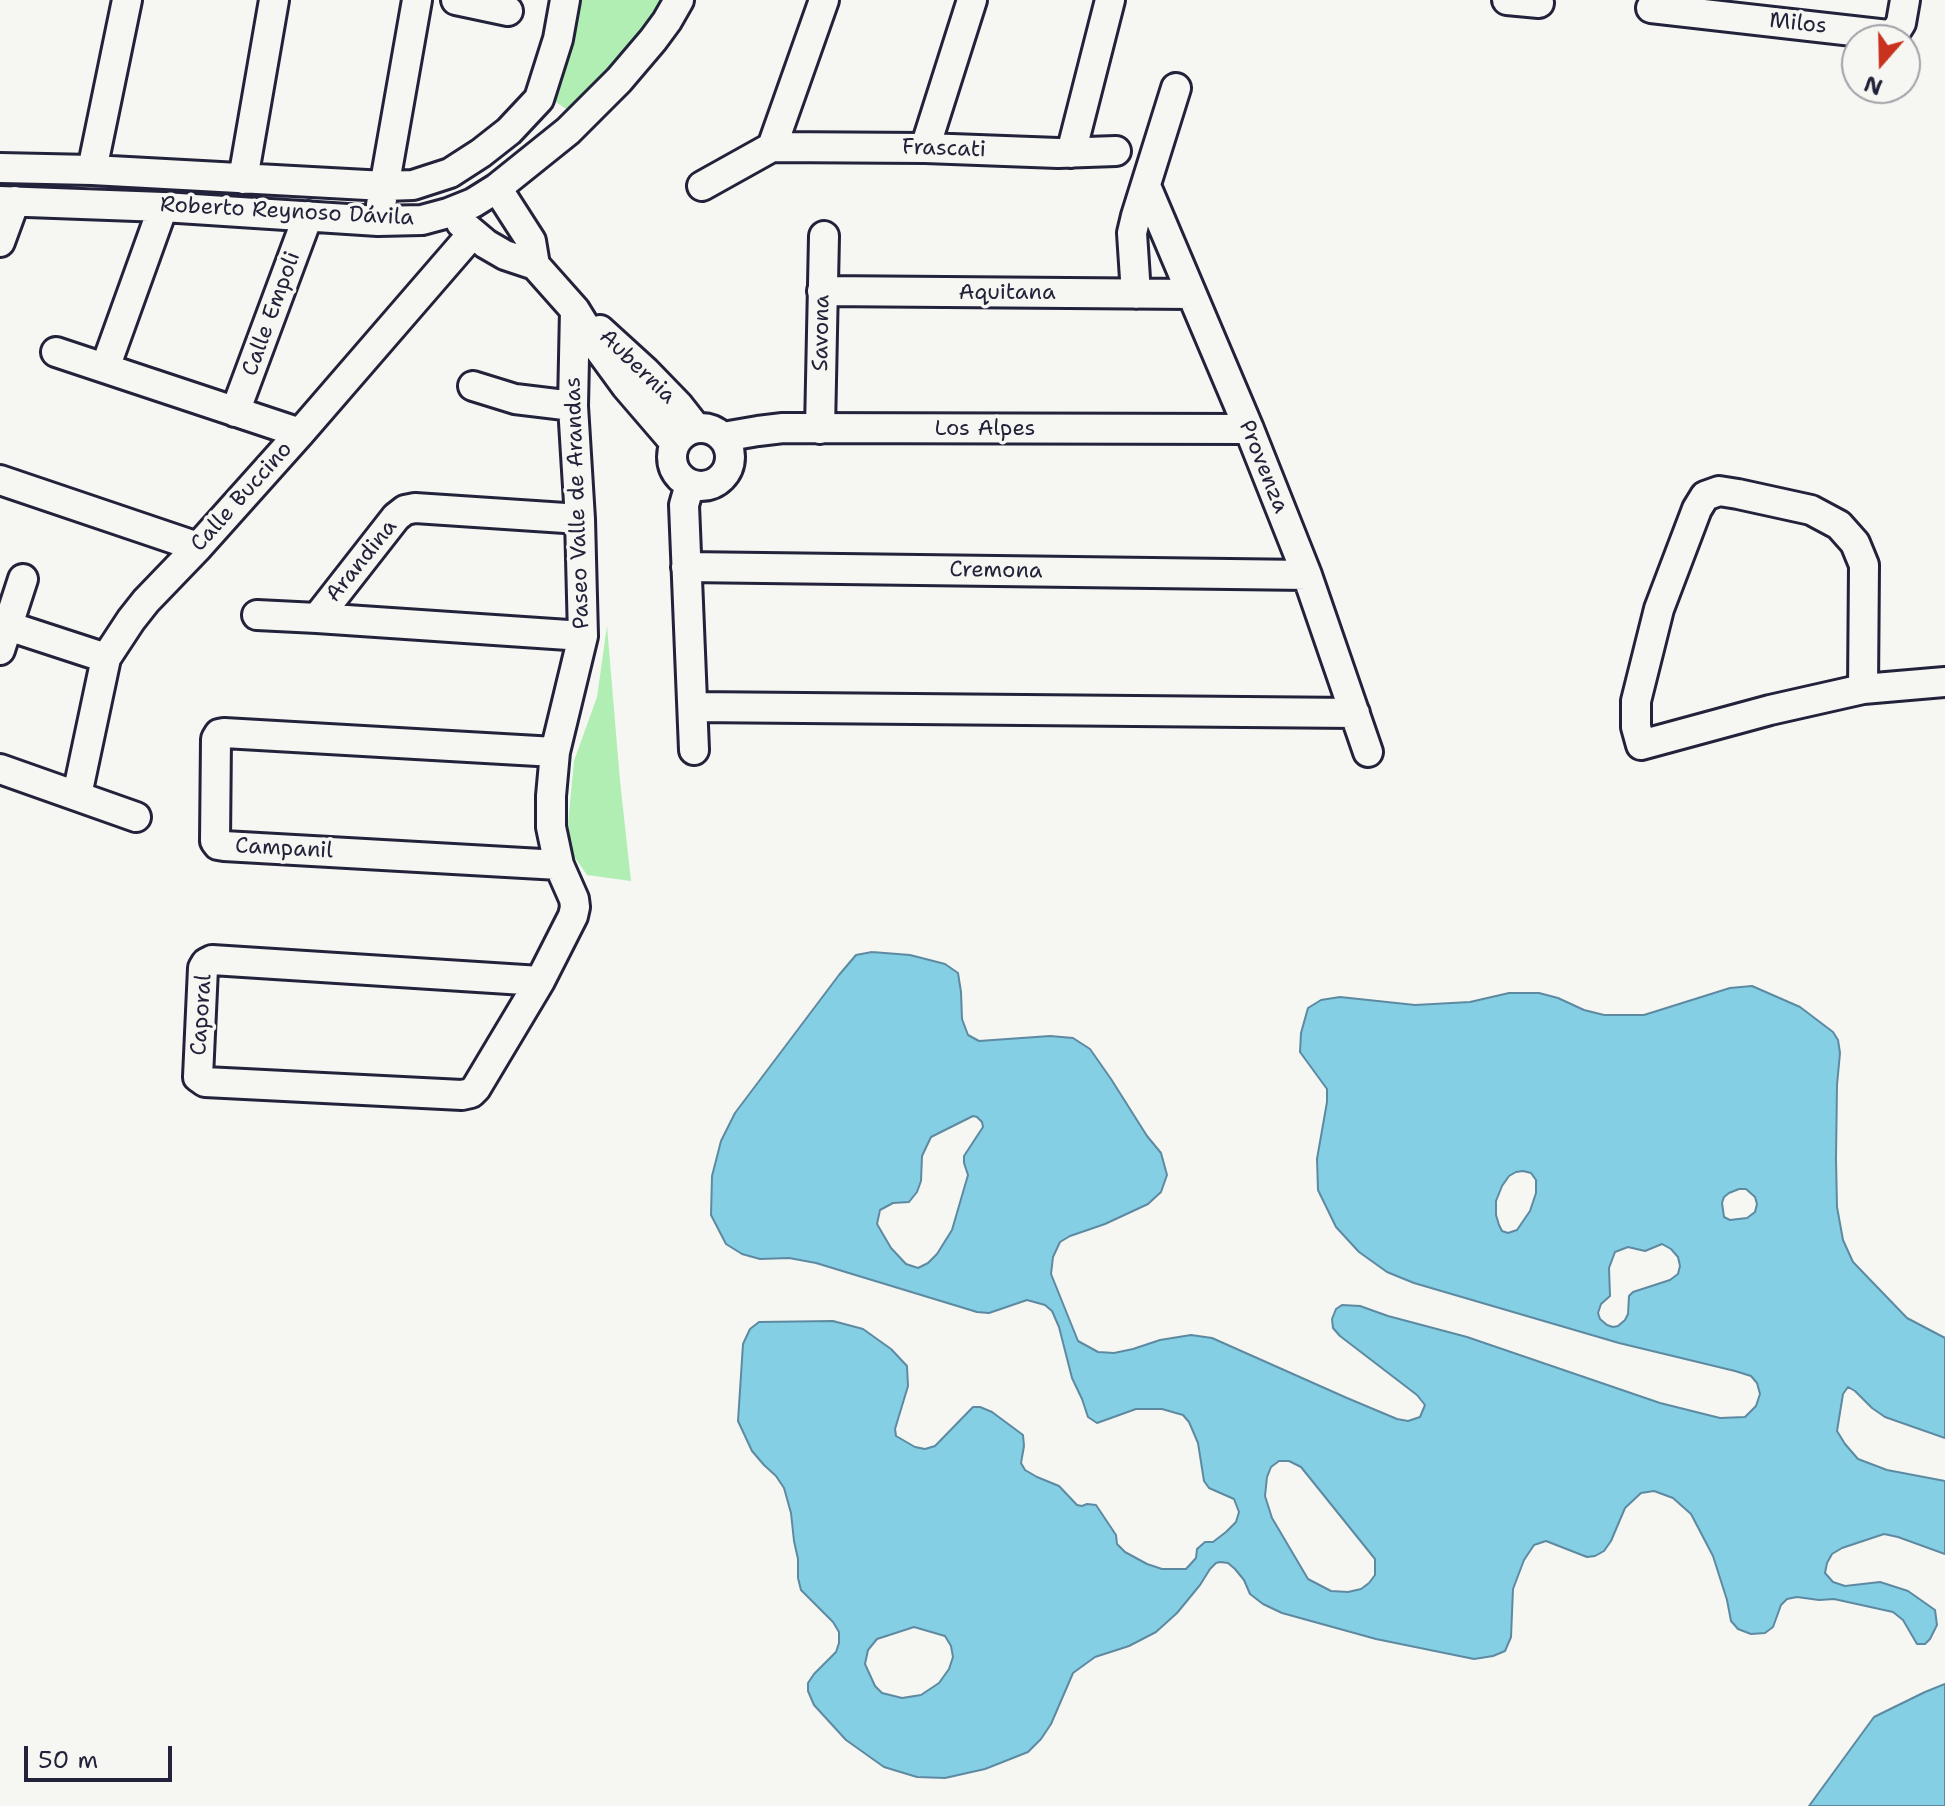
<!DOCTYPE html>
<meta charset="utf-8">
<style>
body{margin:0}
#map{position:relative;width:1945px;height:1806px;overflow:hidden;background:#f6f6f2;font-family:"Shantell Sans",sans-serif}
canvas{display:block}
.north{position:absolute;left:1841px;top:24px;width:80px;height:80px;box-sizing:border-box;background:#f6f6f2;border:2px solid #a1a1a9;border-radius:50%;rotate:200deg;font-size:22px;font-weight:700;line-height:32px;text-align:center;color:#22223b}
.north::after{content:'';display:block;margin:auto;width:28px;height:36px;background:#c8321e;clip-path:polygon(50% 0,100% 100%,50% 72%,0 100%)}
.scale{position:absolute;left:24px;top:1746px;width:148px;height:36px;box-sizing:border-box;border:4px solid #22223b;border-top:0;padding-left:10px;font-size:24px;line-height:28px;white-space:nowrap;color:#22223b;-webkit-text-stroke:6px #f6f6f2;paint-order:stroke}
</style>
<div id="map">
<canvas width="1945" height="1806"></canvas>
<div class="north">N</div>
<div class="scale">50 m</div>
</div>
<script>
const ctx = document.querySelector('canvas').getContext('2d');
ctx.lineJoin = 'round';
function fill(path, color) { ctx.fillStyle = color; ctx.fill(path, 'evenodd'); }
const toPath = rows => new Path2D(rows.map(r => 'M' + r).join(''));
function strokePath(path, color, width, dash) { ctx.strokeStyle = color; ctx.lineWidth = width; ctx.lineCap = dash ? 'butt' : 'round'; ctx.setLineDash(dash || []); ctx.stroke(path); }
function label(font, color, halo, rows, align = 'center') {
  ctx.font = font + ' "Shantell Sans",sans-serif'; ctx.lineWidth = 7; ctx.setLineDash([]); ctx.textBaseline = 'middle'; ctx.strokeStyle = halo; ctx.fillStyle = color; for (const [text, x, y, turn = 0] of rows) {
    ctx.save(); ctx.translate(x, y); ctx.rotate((+turn || 0) * Math.PI / 180); ctx.textAlign = isNaN(turn) ? turn : align; if (halo) ctx.strokeText(text, 0, 0); ctx.fillText(text, 0, 0); ctx.restore();
  }
}
fill(toPath([
 [574,0,661,0,656,11,572,113,550,98],
 [607,626,620,781,631,881,587,875,566,845,574,761,597,697]
]), '#b1eeb3');
const water = toPath([
 [872,952,910,955,945,964,958,973,961,992,962,1019,968,1035,979,1041,1050,1036,1073,1038,1090,1049,1111,1079,1147,1136,1161,1153,1167,1175,1161,1192,1148,1204,1105,1224,1070,1236,1060,1242,1053,1257,1051,1274,1078,1341,1098,1352,1114,1353,1133,1349,1160,1340,1191,1335,1212,1338,1347,1398,1397,1419,1408,1421,1420,1417,1425,1405,1417,1395,1340,1336,1333,1328,1332,1319,1336,1309,1342,1305,1360,1306,1388,1316,1467,1337,1660,1403,1720,1418,1745,1417,1756,1406,1760,1394,1757,1383,1751,1376,1735,1371,1619,1343,1414,1283,1387,1272,1359,1252,1336,1227,1318,1190,1317,1159,1327,1102,1327,1089,1300,1052,1301,1033,1308,1008,1321,1000,1340,997,1415,1005,1470,1002,1509,993,1539,993,1558,998,1584,1010,1604,1015,1644,1015,1730,988,1752,986,1800,1007,1833,1032,1838,1040,1840,1053,1837,1085,1836,1159,1837,1207,1843,1240,1853,1262,1907,1318,1945,1338,1945,1438,1885,1417,1872,1408,1855,1391,1848,1387,1843,1394,1837,1431,1845,1444,1858,1459,1887,1470,1945,1481,1945,1554,1898,1537,1884,1534,1842,1548,1832,1554,1827,1563,1825,1573,1833,1582,1845,1586,1880,1582,1908,1591,1935,1610,1937,1625,1930,1639,1925,1644,1917,1644,1903,1620,1893,1612,1834,1599,1819,1600,1797,1597,1787,1599,1781,1605,1773,1627,1765,1633,1751,1634,1738,1629,1731,1621,1727,1600,1713,1556,1691,1514,1673,1498,1654,1491,1641,1493,1625,1508,1611,1541,1604,1551,1595,1556,1587,1557,1546,1541,1534,1545,1524,1560,1513,1589,1511,1637,1505,1651,1493,1656,1474,1659,1376,1639,1282,1613,1263,1604,1250,1594,1244,1580,1235,1569,1228,1563,1220,1562,1216,1563,1210,1569,1200,1585,1177,1613,1156,1632,1129,1646,1095,1657,1073,1673,1051,1724,1041,1739,1028,1752,985,1769,945,1778,917,1777,884,1767,846,1740,814,1705,808,1691,808,1683,814,1674,836,1652,839,1643,839,1632,833,1622,801,1590,798,1578,798,1559,794,1541,791,1513,784,1488,776,1476,764,1465,752,1451,738,1421,743,1344,750,1329,759,1322,833,1321,863,1329,891,1349,907,1366,908,1386,895,1429,896,1436,915,1447,925,1449,935,1446,973,1407,980,1407,992,1412,1023,1435,1024,1446,1021,1463,1025,1470,1037,1477,1059,1486,1077,1505,1082,1506,1087,1504,1096,1505,1116,1535,1117,1544,1125,1552,1147,1564,1162,1569,1186,1569,1196,1558,1197,1549,1205,1542,1213,1542,1226,1532,1236,1522,1239,1512,1234,1499,1209,1488,1204,1481,1198,1443,1189,1422,1183,1415,1162,1409,1136,1409,1097,1423,1088,1417,1082,1399,1072,1378,1059,1327,1052,1311,1045,1305,1027,1300,989,1313,977,1312,816,1263,789,1258,760,1259,742,1254,726,1244,711,1215,712,1176,721,1141,735,1113,839,975,856,955,872,952],
 [973,1116,977,1117,982,1122,983,1127,964,1156,964,1163,968,1175,952,1230,937,1254,928,1263,918,1268,906,1264,891,1248,877,1224,880,1210,893,1203,909,1202,917,1192,921,1181,922,1156,931,1137,973,1116],
 [1523,1171,1531,1173,1536,1180,1536,1193,1530,1211,1517,1230,1508,1233,1502,1231,1499,1225,1496,1215,1496,1201,1502,1186,1509,1176,1516,1172,1523,1171],
 [1739,1189,1746,1189,1755,1197,1757,1204,1755,1212,1747,1218,1730,1220,1724,1217,1722,1203,1724,1197,1729,1193,1739,1189],
 [1662,1244,1671,1249,1678,1257,1680,1266,1678,1274,1670,1280,1633,1292,1629,1296,1628,1314,1625,1320,1618,1326,1613,1327,1607,1325,1600,1319,1598,1313,1601,1304,1610,1296,1609,1268,1615,1252,1628,1247,1645,1251,1662,1244],
 [1279,1461,1289,1461,1301,1467,1375,1559,1375,1575,1369,1583,1361,1589,1348,1592,1331,1591,1308,1579,1272,1518,1265,1496,1267,1477,1271,1467,1279,1461],
 [914,1627,945,1636,951,1646,953,1657,949,1669,939,1683,921,1695,902,1698,882,1693,875,1686,865,1664,868,1650,877,1639,914,1627],
 [1945,1684,1945,1806,1809,1806,1874,1717,1925,1692,1945,1684]
]);
fill(water, '#85cfe5');
strokePath(water, '#5d8aa1', 2);
const minor = toPath([
 [456,0,508,11],
 [1507,0,1539,3],
 [1651,8,1888,35,1896,31,1901,23,1905,0],
 [772,147,824,0],
 [925,148,972,0],
 [1071,153,1110,0],
 [0,168,92,170,385,186,413,185,450,173,481,153,509,131,539,99,558,39,565,0],
 [92,170,127,0],
 [243,179,274,0],
 [702,186,772,147,925,148,1058,153,1116,151],
 [1146,186,1249,429,1307,575,1368,752],
 [497,188,531,241,535,265],
 [0,201,163,207,378,221,422,220,448,213,473,203,497,188,568,131,619,80,653,40,667,21,679,0],
 [381,205,417,0],
 [461,223,486,244,505,255,535,265,575,310,599,349,626,386,675,443],
 [0,242,15,201],
 [822,291,1191,294],
 [1136,294,1132,233,1136,216,1176,88],
 [600,330,645,371,678,405,696,428],
 [56,352,300,433],
 [105,368,163,207],
 [473,386,515,399,573,406],
 [235,412,308,216],
 '672 457a29 29 0 1 1 58 0a29 29 0 1 1-58 0Z',
 [820,429,824,236],
 [723,437,758,431,783,428,1249,429],
 [0,480,198,547],
 [690,484,684,505,694,750],
 [580,519,415,508,405,510,396,517,317,618,583,636],
 [686,567,1307,575],
 [257,615,317,618],
 [8,626,106,658],
 [0,650,23,579],
 [1863,689,1864,565,1855,543,1839,525,1811,510,1738,494,1719,491,1705,496,1697,509,1659,609,1636,701,1636,727,1641,745,1770,710,1863,689,1945,682],
 [693,707,1355,713],
 [555,752,224,733,219,734,216,739,215,841,218,845,224,846,559,865],
 [0,769,136,817],
 [77,795,106,658,131,620,146,601,198,547,300,433,473,233],
 [540,981,212,960,206,963,203,968,198,1077,205,1082,462,1095,471,1093,476,1088,540,981,573,916,575,907,574,899,559,865,551,827,551,796,555,752,583,636,580,519,573,406,575,310]
]);
strokePath(minor, '#22223b', 34);
strokePath(minor, '#f6f6f2', 28);
label('22px', '#22223b', '#f6f6f2', [
 ["Milos",1798,24,6],
 ["Frascati",944,149,2],
 ["Roberto Reynoso Dávila",287,212,3],
 ["Aquitana",1007,293],
 ["Calle Empoli",272,314,-70],
 ["Savona",822,333,-89],
 ["Aubernia",637,367,44],
 ["Los Alpes",985,429],
 ["Provenza",1263,467,68],
 ["Calle Buccino",242,497,-48],
 ["Paseo Valle de Arandas",578,503,-92],
 ["Arandina",362,561,-51],
 ["Cremona",996,571,1],
 ["Campanil",284,849,3],
 ["Caporal",202,1015,-86]
]);
</script>
